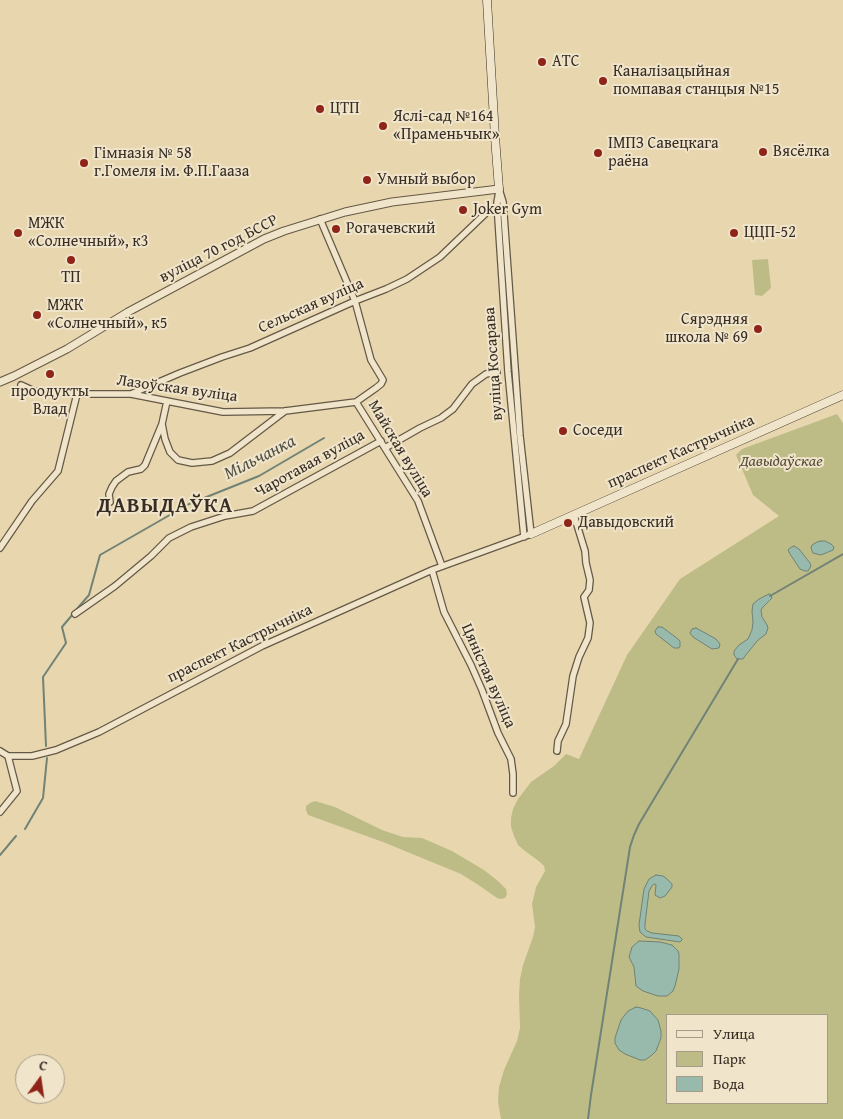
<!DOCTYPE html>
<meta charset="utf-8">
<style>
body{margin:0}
#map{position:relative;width:843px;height:1119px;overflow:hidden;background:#e8d7ae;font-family:"Gentium Book Plus",serif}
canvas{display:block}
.legend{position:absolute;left:666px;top:1014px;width:162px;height:90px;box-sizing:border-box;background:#f0e5ca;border:1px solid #a69b88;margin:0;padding:6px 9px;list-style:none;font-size:15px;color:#382d24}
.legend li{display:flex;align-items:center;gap:10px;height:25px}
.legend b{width:25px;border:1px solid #a69b88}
.north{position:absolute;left:15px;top:1054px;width:50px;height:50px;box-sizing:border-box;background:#f0e5ca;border:1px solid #a69b88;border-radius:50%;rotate:14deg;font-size:14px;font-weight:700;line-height:20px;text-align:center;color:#382d24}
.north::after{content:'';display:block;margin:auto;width:18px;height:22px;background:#8f2418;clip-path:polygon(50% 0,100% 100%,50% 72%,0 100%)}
</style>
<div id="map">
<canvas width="843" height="1119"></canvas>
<ul class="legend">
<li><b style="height:6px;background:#f0e5ca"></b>Улица</li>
<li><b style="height:14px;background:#bdbc86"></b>Парк</li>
<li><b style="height:14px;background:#97baac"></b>Вода</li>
</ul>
<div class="north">С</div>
</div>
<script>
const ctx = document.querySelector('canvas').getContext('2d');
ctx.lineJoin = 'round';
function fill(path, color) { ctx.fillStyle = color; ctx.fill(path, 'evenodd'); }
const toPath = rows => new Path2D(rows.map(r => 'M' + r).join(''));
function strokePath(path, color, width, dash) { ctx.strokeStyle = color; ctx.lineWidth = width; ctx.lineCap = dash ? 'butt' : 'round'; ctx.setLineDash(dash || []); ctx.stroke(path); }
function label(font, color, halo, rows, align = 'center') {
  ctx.font = font + ' "Gentium Book Plus",serif'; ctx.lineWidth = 4; ctx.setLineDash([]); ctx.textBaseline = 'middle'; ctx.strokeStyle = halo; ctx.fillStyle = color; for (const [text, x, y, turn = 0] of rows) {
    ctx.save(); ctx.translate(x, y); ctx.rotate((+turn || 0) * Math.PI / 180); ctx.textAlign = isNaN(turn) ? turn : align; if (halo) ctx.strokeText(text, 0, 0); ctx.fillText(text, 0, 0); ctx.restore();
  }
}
fill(toPath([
 [768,259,771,288,762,296,755,295,752,260],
 [837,414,843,423,843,1119,501,1119,498,1102,499,1087,504,1070,517,1041,520,1028,519,996,520,979,523,965,533,937,535,927,532,904,534,896,536,887,545,871,544,866,540,862,525,851,518,845,514,836,511,827,511,818,513,809,518,799,531,782,554,766,566,754,579,759,627,655,680,579,779,516,753,495,736,455,742,449],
 [667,1015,827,1015,827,1103,667,1103],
 [315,801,335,807,382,830,403,837,422,838,452,851,484,870,498,881,506,889,507,894,505,898,501,899,497,898,480,886,461,874,383,842,308,815,306,810,306,806,310,803]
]), '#bdbc86');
const water = toPath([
 [821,541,825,541,831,544,834,547,833,550,821,555,813,553,811,548,812,545,817,542,821,541],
 [794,546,799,549,810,563,811,566,808,571,805,571,800,569,790,554,788,550,790,548,794,546],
 [769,594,771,595,772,598,763,607,761,610,762,617,767,625,768,628,766,634,758,640,745,656,743,659,737,659,734,655,734,651,739,645,748,639,752,630,753,622,752,611,753,604,759,599,769,594],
 [658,627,662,627,678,639,680,641,680,646,679,648,674,648,656,634,655,631,658,627],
 [696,628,716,639,720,644,719,648,712,649,693,637,690,633,692,629,696,628],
 [656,875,663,876,666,878,672,884,672,887,665,896,660,898,655,895,656,885,654,884,652,886,649,891,645,924,645,929,647,931,652,933,679,936,682,939,682,940,680,942,646,937,640,932,639,925,644,889,649,879,656,875],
 [639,941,660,942,672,945,678,951,679,954,679,969,675,986,673,991,667,996,658,996,643,991,636,986,634,967,629,957,632,947,639,941],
 [636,1007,641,1008,650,1011,658,1020,661,1031,661,1038,656,1051,652,1055,645,1060,640,1060,625,1054,619,1050,615,1043,615,1038,621,1020,628,1011,636,1007]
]);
fill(water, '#97baac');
strokePath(water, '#718276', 1);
strokePath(toPath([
 [770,596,843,554],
 [76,610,89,595,100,555,189,504,259,476,324,438],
 [46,746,43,677,66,643,62,627,73,614],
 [25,829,43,798,47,758],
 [0,855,16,836],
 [588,1119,591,1095,630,847,634,835,639,824,738,659]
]), '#718276', 2);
const minor = toPath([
 [499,191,497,203,508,372,524,537],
 [21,385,34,391,77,394,131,394,223,412,285,411,356,402,376,388,381,384,383,380,371,360,355,301,320,219],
 [131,394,180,373,222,357,250,348,355,301,386,289,407,279,440,257,485,214],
 [167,401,162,424,165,439,170,452,178,460,192,463,212,461,230,453,285,411],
 [356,402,418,501,442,566],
 [385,448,420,428,441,418,453,409,472,384,486,374,497,372],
 [110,502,109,494,112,487,116,481,128,472,141,469,145,465,162,424],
 [0,548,32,501,58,471,77,394],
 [432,570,444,612,471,665,482,690,498,733,511,759,513,774,513,793],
 [75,614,115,586,151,556,169,538,191,527,225,516,253,511,381,441],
 [0,751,8,756,32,756,56,750,99,732,262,646,432,570,531,534,520,436,504,215,503,202,499,189],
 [557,751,558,741,566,724,573,676,579,657,588,638,590,623,584,597,589,590,590,580,586,563,585,551,574,515],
 [0,812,17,791,8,756]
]);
const tertiary = toPath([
 [0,382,14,376,67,349,128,312,264,239,284,231,345,212,392,202,499,189]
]);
const secondary = toPath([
 [487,0,495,137,499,189],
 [531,534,843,395]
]);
strokePath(minor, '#645846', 8);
strokePath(tertiary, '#645846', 9);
strokePath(secondary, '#382d24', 9);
strokePath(minor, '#f0e5ca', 5.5);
strokePath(tertiary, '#f0e5ca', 7);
strokePath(secondary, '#f0e5ca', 8);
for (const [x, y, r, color] of [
 [542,62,5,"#8f2418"],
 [603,81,5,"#8f2418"],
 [320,109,5,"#8f2418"],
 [383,126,5,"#8f2418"],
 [763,152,5,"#8f2418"],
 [598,153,5,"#8f2418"],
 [84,163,5,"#8f2418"],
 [367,180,5,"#8f2418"],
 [463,210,5,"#8f2418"],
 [336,229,5,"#8f2418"],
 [18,233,5,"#8f2418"],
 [734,233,5,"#8f2418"],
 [71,260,5,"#8f2418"],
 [37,315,5,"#8f2418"],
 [758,329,5,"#8f2418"],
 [50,374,5,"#8f2418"],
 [563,431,5,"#8f2418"],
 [568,523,5,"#8f2418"]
]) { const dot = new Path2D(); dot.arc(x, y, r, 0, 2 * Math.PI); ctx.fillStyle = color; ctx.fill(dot); strokePath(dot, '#f0e5ca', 2); }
label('16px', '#382d24', '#f0e5ca', [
 ["АТС",552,62],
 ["Каналізацыйная",613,72],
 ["помпавая станцыя №15",613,90],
 ["ЦТП",330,109],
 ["Яслі-сад №164",393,117],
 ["«Праменьчык»",393,135],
 ["ІМПЗ Савецкага",608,144],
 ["раёна",608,162],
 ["Вясёлка",773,152],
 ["Гімназія № 58",94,154],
 ["г.Гомеля ім. Ф.П.Гааза",94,172],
 ["Умный выбор",377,180],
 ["Joker Gym",473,210],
 ["МЖК",28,224],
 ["«Солнечный», к3",28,242],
 ["Рогачевский",346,229],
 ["ЦЦП-52",744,233],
 ["ТП",71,278,"center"],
 ["МЖК",47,306],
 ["«Солнечный», к5",47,324],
 ["Сярэдняя",748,320,"right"],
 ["школа № 69",748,338,"right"],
 ["проодукты",50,392,"center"],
 ["Влад",50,410,"center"],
 ["Соседи",573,431],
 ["Давыдовский",578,523]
], 'left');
label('16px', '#382d24', '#f0e5ca', [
 ["вуліца 70 год БССР",219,249,-27],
 ["Сельская вуліца",311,306,-24],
 ["вуліца Косарава",494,364,-94],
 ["Лазоўская вуліца",177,389,8],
 ["Майская вуліца",400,449,59],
 ["праспект Кастрычніка",681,452,-24],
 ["Чаротавая вуліца",310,464,-29],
 ["праспект Кастрычніка",240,644,-26],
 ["Цяністая вуліца",488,676,66]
]);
label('italic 16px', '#534a38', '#f0e5ca', [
 ["Давыдаўскае",781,462]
]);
label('italic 18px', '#505046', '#f0e5ca', [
 ["Мільчанка",260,458,-27]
]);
ctx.letterSpacing = '1px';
label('bold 21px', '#382d24', '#f0e5ca', [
 ["ДАВЫДАЎКА",165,507]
]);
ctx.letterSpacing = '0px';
</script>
